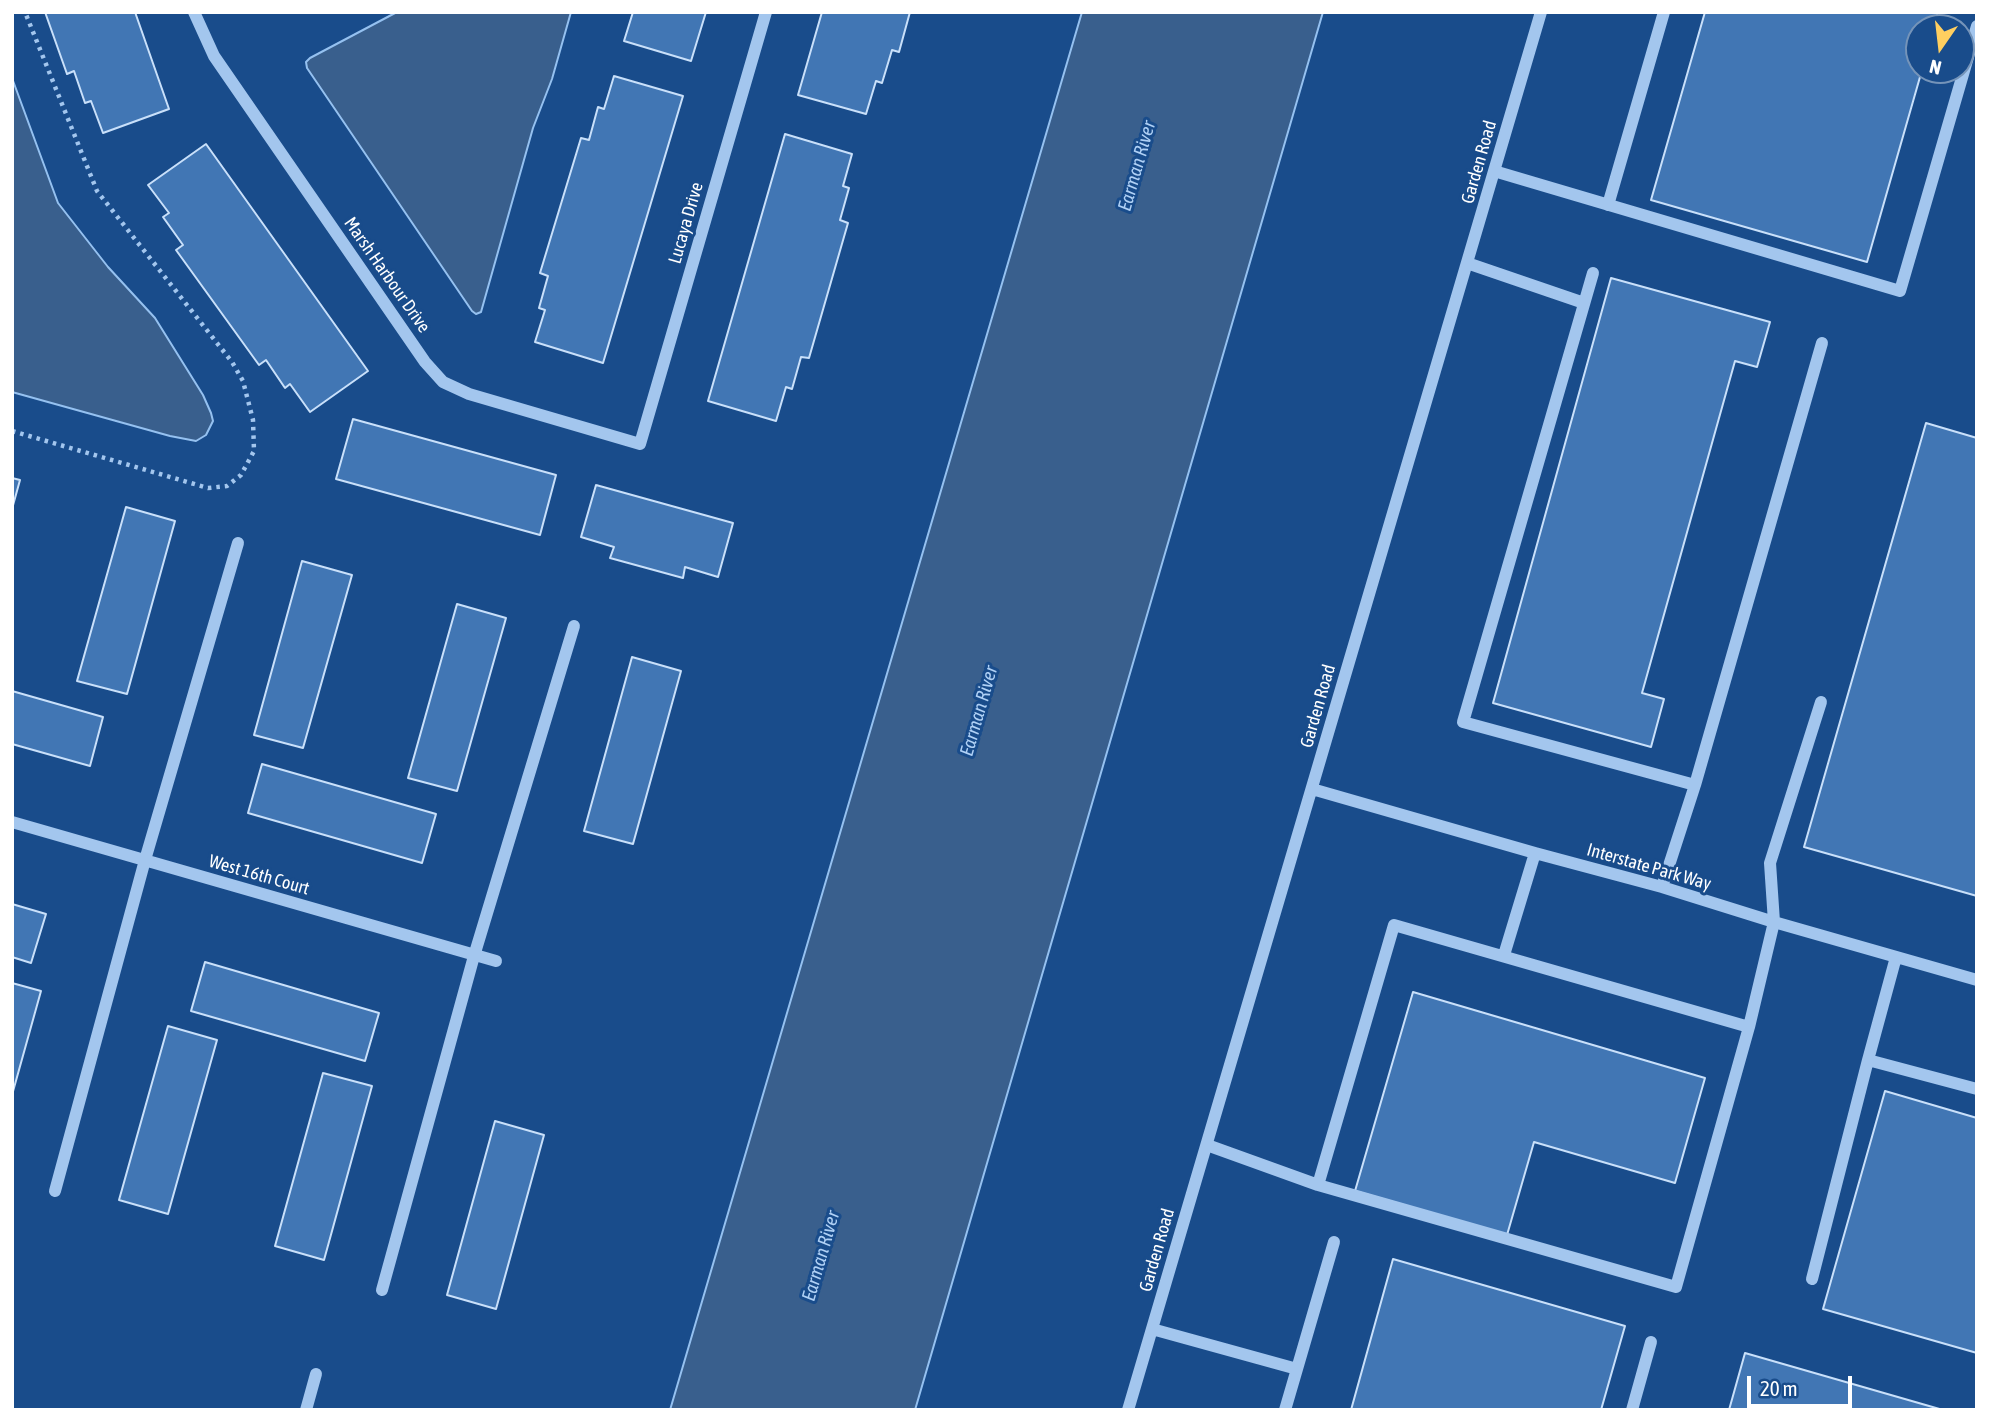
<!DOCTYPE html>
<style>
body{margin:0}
#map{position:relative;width:1989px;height:1422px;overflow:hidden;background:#194c8b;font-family:"Asap Condensed",sans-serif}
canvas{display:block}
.frame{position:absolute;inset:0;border:14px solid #fff;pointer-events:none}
.north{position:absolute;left:1905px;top:14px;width:70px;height:70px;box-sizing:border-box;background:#194c8b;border:2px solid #7594b9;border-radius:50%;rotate:194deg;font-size:19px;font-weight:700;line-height:28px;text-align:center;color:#fff}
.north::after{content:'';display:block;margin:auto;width:24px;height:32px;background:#ffcf60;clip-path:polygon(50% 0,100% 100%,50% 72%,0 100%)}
.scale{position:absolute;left:1747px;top:1376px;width:105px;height:32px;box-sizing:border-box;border:4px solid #fff;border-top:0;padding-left:9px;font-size:21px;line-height:24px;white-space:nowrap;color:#fff;-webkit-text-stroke:5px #194c8b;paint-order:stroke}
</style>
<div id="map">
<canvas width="1989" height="1422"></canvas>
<div class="frame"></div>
<div class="north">N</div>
<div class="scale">20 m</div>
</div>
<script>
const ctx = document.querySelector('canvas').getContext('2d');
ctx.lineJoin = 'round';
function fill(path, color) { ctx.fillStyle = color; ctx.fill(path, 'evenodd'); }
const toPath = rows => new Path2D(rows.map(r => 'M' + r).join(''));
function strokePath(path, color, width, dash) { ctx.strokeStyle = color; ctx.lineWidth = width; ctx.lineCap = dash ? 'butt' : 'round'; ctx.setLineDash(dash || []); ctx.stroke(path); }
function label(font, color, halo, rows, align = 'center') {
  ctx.font = font + ' "Asap Condensed",sans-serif'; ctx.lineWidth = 6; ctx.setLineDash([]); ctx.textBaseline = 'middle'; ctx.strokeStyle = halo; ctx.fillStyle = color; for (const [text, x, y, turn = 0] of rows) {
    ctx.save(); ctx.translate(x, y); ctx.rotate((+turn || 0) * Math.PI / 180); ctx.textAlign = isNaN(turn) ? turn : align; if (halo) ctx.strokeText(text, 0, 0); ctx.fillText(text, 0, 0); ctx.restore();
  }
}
const water = toPath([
 [397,12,571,12,552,79,533,128,481,312,476,314,472,311,307,68,306,62,310,58,397,12],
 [1082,12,1323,12,915,1410,670,1410,1082,12],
 [12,78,58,203,108,267,155,318,203,395,211,413,213,421,206,435,196,441,170,436,12,392,12,78]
]);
fill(water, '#395f8d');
strokePath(water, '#95c1f0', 2);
const building = toPath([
 [45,12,135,12,169,109,103,133,91,101,85,103,74,71,67,74,45,12],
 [633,12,706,12,691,61,624,41,633,12],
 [822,12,910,12,899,52,892,50,882,83,876,81,866,114,798,95,822,12],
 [1705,12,1938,12,1934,28,1919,28,1919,70,1922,70,1867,262,1651,200,1705,12],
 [614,76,683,96,603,363,535,342,545,310,539,308,548,276,540,273,581,138,589,140,598,107,604,109,614,76],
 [785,134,852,154,843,186,849,188,840,220,848,223,809,358,801,357,792,389,786,387,776,421,708,401,785,134],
 [206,144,368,371,310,412,290,384,285,388,266,360,259,365,176,250,183,245,163,217,169,213,148,185,206,144],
 [1611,278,1770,322,1757,367,1735,361,1642,693,1664,699,1651,747,1493,703,1611,278],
 [353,419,556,475,540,535,336,479,353,419],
 [1926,423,1977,438,1977,896,1804,847,1926,423],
 [12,478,20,480,12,509,12,478],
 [596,485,733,523,718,577,685,567,683,578,610,558,614,547,581,537,596,485],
 [126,507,175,521,127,694,77,681,126,507],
 [302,561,352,575,303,748,254,735,302,561],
 [457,604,506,618,457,791,408,778,457,604],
 [632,657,681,671,633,844,584,831,632,657],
 [12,691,103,717,90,766,12,744,12,691],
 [262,764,436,814,422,863,248,813,262,764],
 [12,904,46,914,31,963,12,957,12,904],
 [205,962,379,1013,365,1061,191,1011,205,962],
 [12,983,41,991,12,1095,12,983],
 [1413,992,1705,1078,1675,1183,1534,1142,1507,1235,1355,1191,1413,992],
 [168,1026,217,1040,168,1214,119,1200,168,1026],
 [323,1073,372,1086,324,1260,275,1246,323,1073],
 [1885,1091,1977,1118,1977,1353,1823,1309,1885,1091],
 [495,1121,544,1135,496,1309,447,1295,495,1121],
 [1393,1259,1625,1326,1601,1410,1351,1410,1393,1259],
 [1745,1353,1943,1410,1729,1410,1745,1353]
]);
fill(building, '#4176b4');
strokePath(building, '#c9e0fa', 2);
strokePath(toPath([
 [12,431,208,488,227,486,241,475,254,451,253,420,243,381,232,362,97,191,25,12]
]), '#a3c6ee', 4.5, [3.5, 5]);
strokePath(toPath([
 [194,12,214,56,425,362,443,382,469,394,640,444,766,12],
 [1494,171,1900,291,1977,26],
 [1608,205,1664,12],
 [1467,263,1584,303],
 [1593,273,1463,722,1695,785],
 [1312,789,1535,853,1662,887,1774,922,1977,980],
 [12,822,496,961],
 [1662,887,1695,785,1822,343],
 [1504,955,1535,853],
 [1749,1027,1774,922,1770,863,1821,702],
 [1868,1060,1896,957],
 [1207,1145,1318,1185,1676,1287,1749,1027,1394,925,1318,1185],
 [55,1191,145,860,238,543],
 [1812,1279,1868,1060,1977,1089],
 [382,1290,474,956,574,626],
 [1152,1329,1297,1369,1285,1410],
 [1297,1369,1334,1242],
 [306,1410,316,1374],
 [1128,1410,1541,12],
 [1632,1410,1651,1342]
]), '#a3c6ee', 12);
label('18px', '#fff', '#194c8b', [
 ["Garden Road",1479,162,-74],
 ["Lucaya Drive",686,223,-74],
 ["Marsh Harbour Drive",387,275,55],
 ["Garden Road",1318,706,-74],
 ["Interstate Park Way",1649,867,16],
 ["West 16th Court",259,875,16],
 ["Garden Road",1157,1250,-74]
]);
label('italic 19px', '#afd0f5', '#194c8b', [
 ["Earman River",1137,166,-74],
 ["Earman River",979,711,-74],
 ["Earman River",821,1256,-74]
]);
</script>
